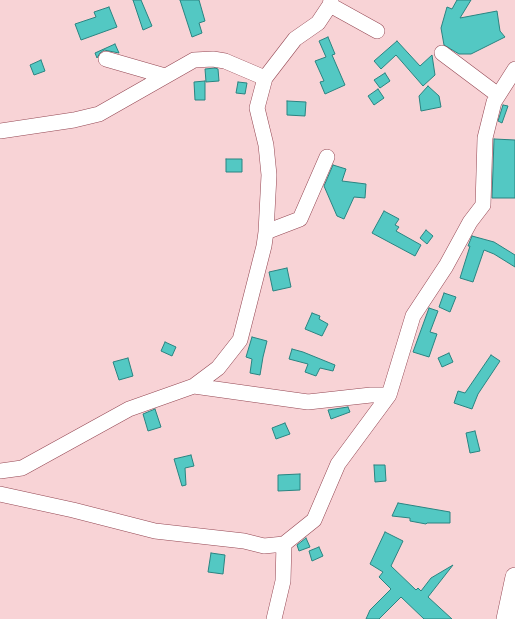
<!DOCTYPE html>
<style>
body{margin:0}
canvas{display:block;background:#f8d3d6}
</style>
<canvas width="515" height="619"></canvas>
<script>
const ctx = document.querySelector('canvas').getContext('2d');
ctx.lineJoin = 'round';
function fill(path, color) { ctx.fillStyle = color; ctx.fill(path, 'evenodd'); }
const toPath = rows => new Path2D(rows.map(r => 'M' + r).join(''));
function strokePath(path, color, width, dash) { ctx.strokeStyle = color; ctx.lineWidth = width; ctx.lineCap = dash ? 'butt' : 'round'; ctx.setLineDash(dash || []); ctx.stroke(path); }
const building = toPath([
 [133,0,141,0,152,26,143,30,133,0],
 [180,0,199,0,205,21,199,23,202,33,192,37,180,0],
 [457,0,471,0,460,18,497,11,500,31,505,37,471,54,459,54,444,45,441,28,447,7,452,9,457,0],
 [109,7,117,27,81,40,75,24,96,17,94,12,109,7],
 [328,37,335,54,332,55,345,85,325,94,320,82,324,81,315,61,326,57,319,41,328,37],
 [397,41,420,66,432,55,435,75,423,86,396,55,381,69,374,61,397,41],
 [115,44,119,53,104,50,100,53,97,58,95,53,115,44],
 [41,60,45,71,34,75,30,65,41,60],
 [215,68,218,69,219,81,206,82,205,69,215,68],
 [385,73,390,81,380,88,374,80,385,73],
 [205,81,205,100,195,100,194,82,205,81],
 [238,82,247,83,245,94,236,93,238,82],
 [428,86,439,96,441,107,421,111,419,96,428,86],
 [378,89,384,98,374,105,368,96,378,89],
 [287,101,306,102,305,116,287,115,287,101],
 [503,105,508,106,502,123,498,121,503,105],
 [494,139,515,140,515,198,492,198,494,139],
 [226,159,242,159,242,172,226,172,226,159],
 [333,165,346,169,342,181,366,184,365,198,354,197,344,219,337,216,324,186,333,165],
 [384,211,399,219,395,225,399,227,396,231,421,245,415,256,372,233,384,211],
 [426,230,433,236,427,244,420,238,426,230],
 [472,236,494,242,515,255,515,267,494,254,484,250,473,282,460,278,470,246,468,246,472,236],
 [287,268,291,287,273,291,269,272,287,268],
 [444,293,456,297,450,312,439,307,444,293],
 [429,308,438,311,430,332,437,334,429,357,413,352,429,308],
 [312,313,320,316,319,319,328,324,322,336,305,329,312,313],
 [252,337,267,341,263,357,260,375,250,373,252,359,246,357,252,337],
 [165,342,176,347,172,356,161,351,165,342],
 [292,349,303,352,335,365,333,371,320,368,316,376,305,372,308,364,289,359,292,349],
 [449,353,453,362,442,367,438,358,449,353],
 [491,355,500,361,478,394,472,409,454,403,458,391,465,393,491,355],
 [128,358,133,376,119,380,113,362,128,358],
 [348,407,350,412,331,419,328,410,348,407],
 [155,409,161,427,148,431,143,414,155,409],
 [285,423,290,434,276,439,272,428,285,423],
 [475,431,480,451,470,453,466,433,475,431],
 [191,455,194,466,185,468,186,485,182,486,174,459,191,455],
 [374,465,385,465,386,481,375,482,374,465],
 [300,474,300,490,278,491,278,475,300,474],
 [398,503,450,512,450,523,427,523,426,524,410,521,410,518,392,516,398,503],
 [385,532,403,541,391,566,416,590,418,588,421,591,431,578,453,565,428,597,452,619,424,619,401,597,379,619,366,619,370,610,391,589,379,577,383,572,370,564,385,532],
 [306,538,310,547,299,551,297,545,306,538],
 [319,547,323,556,312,561,309,551,319,547],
 [211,553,225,555,223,574,208,572,211,553]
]);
fill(building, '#53c8c3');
strokePath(building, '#2a8481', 1);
const minor = toPath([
 [330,5,377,31],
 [442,53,498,95],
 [106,59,165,76],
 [0,131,74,120,99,114,194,60,213,59,225,61,265,78],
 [266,232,300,219,327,157],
 [389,395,413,316,446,266,470,222,483,205,485,138,494,102,515,69],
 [0,471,22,468,129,409,194,386],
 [0,494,73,510,155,531,244,541,264,546,284,544],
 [274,619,283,581,284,544,314,520,338,464,389,395,371,395,308,402,194,386,218,368,240,340,264,246,266,232,269,175,266,145,257,108,265,78,295,39,318,23,330,5,331,0]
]);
const major = toPath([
 [506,619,515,577]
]);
strokePath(minor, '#944753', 16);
strokePath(major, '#944753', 20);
strokePath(minor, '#fff', 15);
strokePath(major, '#fff', 19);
</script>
